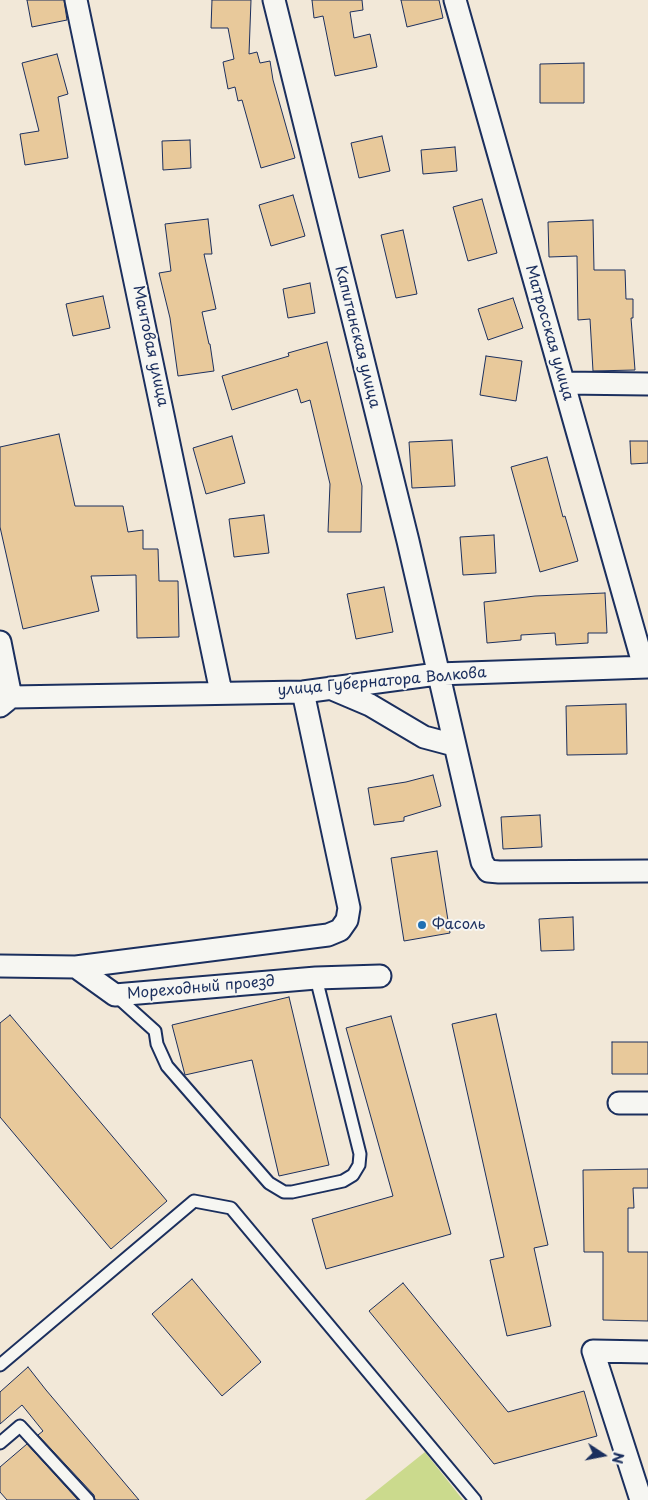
<!DOCTYPE html>
<meta charset="utf-8">
<style>
body{margin:0}
#map{position:relative;width:648px;height:1500px;overflow:hidden;background:#f2e8d8;font-family:"Playpen Sans",sans-serif}
canvas{display:block}
.north{position:absolute;left:578px;top:1430px;width:50px;height:50px;-webkit-text-stroke:4px #f6f6f2;paint-order:stroke;rotate:101deg;font-size:14px;font-weight:700;line-height:20px;text-align:center;color:#1b2f5e}
.north::after{content:'';display:block;margin:auto;width:18px;height:22px;background:#1b2f5e;clip-path:polygon(50% 0,100% 100%,50% 72%,0 100%)}
</style>
<div id="map">
<canvas width="648" height="1500"></canvas>
<div class="north">N</div>
</div>
<script>
const ctx = document.querySelector('canvas').getContext('2d');
ctx.lineJoin = 'round';
function fill(path, color) { ctx.fillStyle = color; ctx.fill(path, 'evenodd'); }
const toPath = rows => new Path2D(rows.map(r => 'M' + r).join(''));
function strokePath(path, color, width, dash) { ctx.strokeStyle = color; ctx.lineWidth = width; ctx.lineCap = dash ? 'butt' : 'round'; ctx.setLineDash(dash || []); ctx.stroke(path); }
function label(font, color, halo, rows, align = 'center') {
  ctx.font = font + ' "Playpen Sans",sans-serif'; ctx.lineWidth = 4; ctx.setLineDash([]); ctx.textBaseline = 'middle'; ctx.strokeStyle = halo; ctx.fillStyle = color; for (const [text, x, y, turn = 0] of rows) {
    ctx.save(); ctx.translate(x, y); ctx.rotate((+turn || 0) * Math.PI / 180); ctx.textAlign = isNaN(turn) ? turn : align; if (halo) ctx.strokeText(text, 0, 0); ctx.fillText(text, 0, 0); ctx.restore();
  }
}
fill(toPath([
 [425,1452,463,1500,365,1500]
]), '#cbda8d');
const building = toPath([
 [27,0,64,0,67,20,32,27,27,0],
 [212,0,251,0,249,54,257,52,260,63,270,61,273,80,295,158,261,168,242,100,238,101,235,87,228,89,223,62,234,59,228,28,211,28,212,0],
 [312,0,362,0,363,10,350,12,354,38,370,34,377,67,335,76,323,16,314,18,312,0],
 [401,0,439,0,443,18,407,27,401,0],
 [57,54,68,94,58,97,68,158,25,165,20,134,39,131,22,63,57,54],
 [584,63,584,103,540,103,540,64,584,63],
 [382,136,390,171,359,178,351,143,382,136],
 [190,140,191,168,163,170,162,141,190,140],
 [455,147,457,171,423,174,421,150,455,147],
 [293,195,305,236,271,246,259,205,293,195],
 [482,199,497,253,468,261,453,207,482,199],
 [208,219,212,254,204,254,216,309,202,312,209,344,210,344,214,371,178,376,170,318,159,273,171,271,165,224,208,219],
 [593,220,594,270,625,270,626,299,633,299,633,318,631,318,635,370,593,371,590,319,578,320,577,256,549,257,548,222,593,220],
 [403,230,417,294,396,298,381,235,403,230],
 [310,283,315,313,288,318,283,289,310,283],
 [103,296,110,328,73,336,66,304,103,296],
 [513,298,523,328,488,340,478,309,513,298],
 [327,342,362,486,361,532,328,532,330,484,310,400,301,403,297,389,232,410,222,376,289,356,288,353,327,342],
 [486,356,522,361,516,401,480,395,486,356],
 [59,434,75,506,123,506,128,532,143,530,143,549,158,549,159,581,178,581,179,637,137,638,136,575,91,576,99,611,23,629,0,527,0,447,59,434],
 [232,436,245,483,206,494,193,448,232,436],
 [452,440,455,486,412,488,409,442,452,440],
 [630,441,648,441,648,463,631,464,630,441],
 [547,457,563,517,565,516,578,561,540,572,511,467,547,457],
 [264,515,269,553,234,557,229,519,264,515],
 [494,535,496,573,463,575,460,537,494,535],
 [384,587,393,632,356,639,347,594,384,587],
 [605,593,607,633,588,633,588,643,556,645,555,633,521,635,521,640,487,643,484,602,535,596,605,593],
 [626,704,627,754,567,755,566,706,626,704],
 [433,775,441,806,404,817,404,821,374,825,368,788,406,782,433,775],
 [540,815,542,847,503,849,501,817,540,815],
 [437,851,450,933,404,941,391,858,437,851],
 [573,917,574,950,541,951,539,919,573,917],
 [289,997,329,1165,279,1176,252,1060,185,1075,172,1025,289,997],
 [496,1014,548,1245,534,1248,551,1326,507,1336,490,1260,504,1257,452,1024,496,1014],
 [10,1015,167,1201,111,1249,0,1117,0,1023,10,1015],
 [391,1016,451,1234,326,1269,312,1219,393,1196,346,1028,391,1016],
 [612,1042,648,1042,648,1074,612,1074,612,1042],
 [648,1169,648,1188,633,1188,634,1208,628,1208,628,1252,648,1252,648,1321,603,1320,603,1252,584,1252,583,1170,648,1169],
 [192,1279,261,1362,222,1396,152,1314,192,1279],
 [403,1283,508,1412,584,1391,597,1436,494,1464,369,1311,403,1283],
 [28,1367,46,1390,139,1500,95,1500,94,1495,38,1435,43,1431,22,1405,0,1424,0,1392,28,1367],
 [27,1444,78,1500,7,1500,0,1492,0,1467,27,1444]
]);
fill(building, '#e8c99b');
strokePath(building, '#1b2f5e', 1);
const lane = toPath([
 [115,995,155,1031,157,1044,167,1066,269,1183,284,1192,292,1192,343,1181,353,1175,359,1165,360,1154,316,978],
 [0,1365,194,1201,231,1208,475,1500],
 [0,1443,20,1426,88,1500]
]);
const street = toPath([
 [76,0,221,692],
 [274,0,408,541,482,862,488,871,499,872,648,871],
 [455,0,644,667],
 [564,383,648,384],
 [0,642,11,697],
 [330,688,370,705,424,737,454,745],
 [0,706,11,697,303,692,437,674,648,667],
 [0,966,76,967,115,995,316,978,380,976],
 [76,967,328,935,340,930,347,920,349,908,303,692],
 [619,1103,648,1103],
 [641,1500,593,1351,648,1352]
]);
strokePath(lane, '#1b2f5e', 15);
strokePath(street, '#1b2f5e', 25);
strokePath(lane, '#f6f6f2', 11);
strokePath(street, '#f6f6f2', 21);
for (const [x, y, r, color] of [
 [422,925,5,"#1f6fb2"]
]) { const dot = new Path2D(); dot.arc(x, y, r, 0, 2 * Math.PI); ctx.fillStyle = color; ctx.fill(dot); strokePath(dot, '#f6f6f2', 2); }
label('15px', '#1b2f5e', '#f6f6f2', [
 ["Матросская улица",549,333,74],
 ["Капитанская улица",357,337,76],
 ["Мачтовая улица",150,346,78],
 ["улица Губернатора Волкова",382,682,-5],
 ["Мореходный проезд",201,988,-5]
]);
label('15px', '#1b2f5e', '#f6f6f2', [
 ["Фасоль",432,925]
], 'left');
</script>
